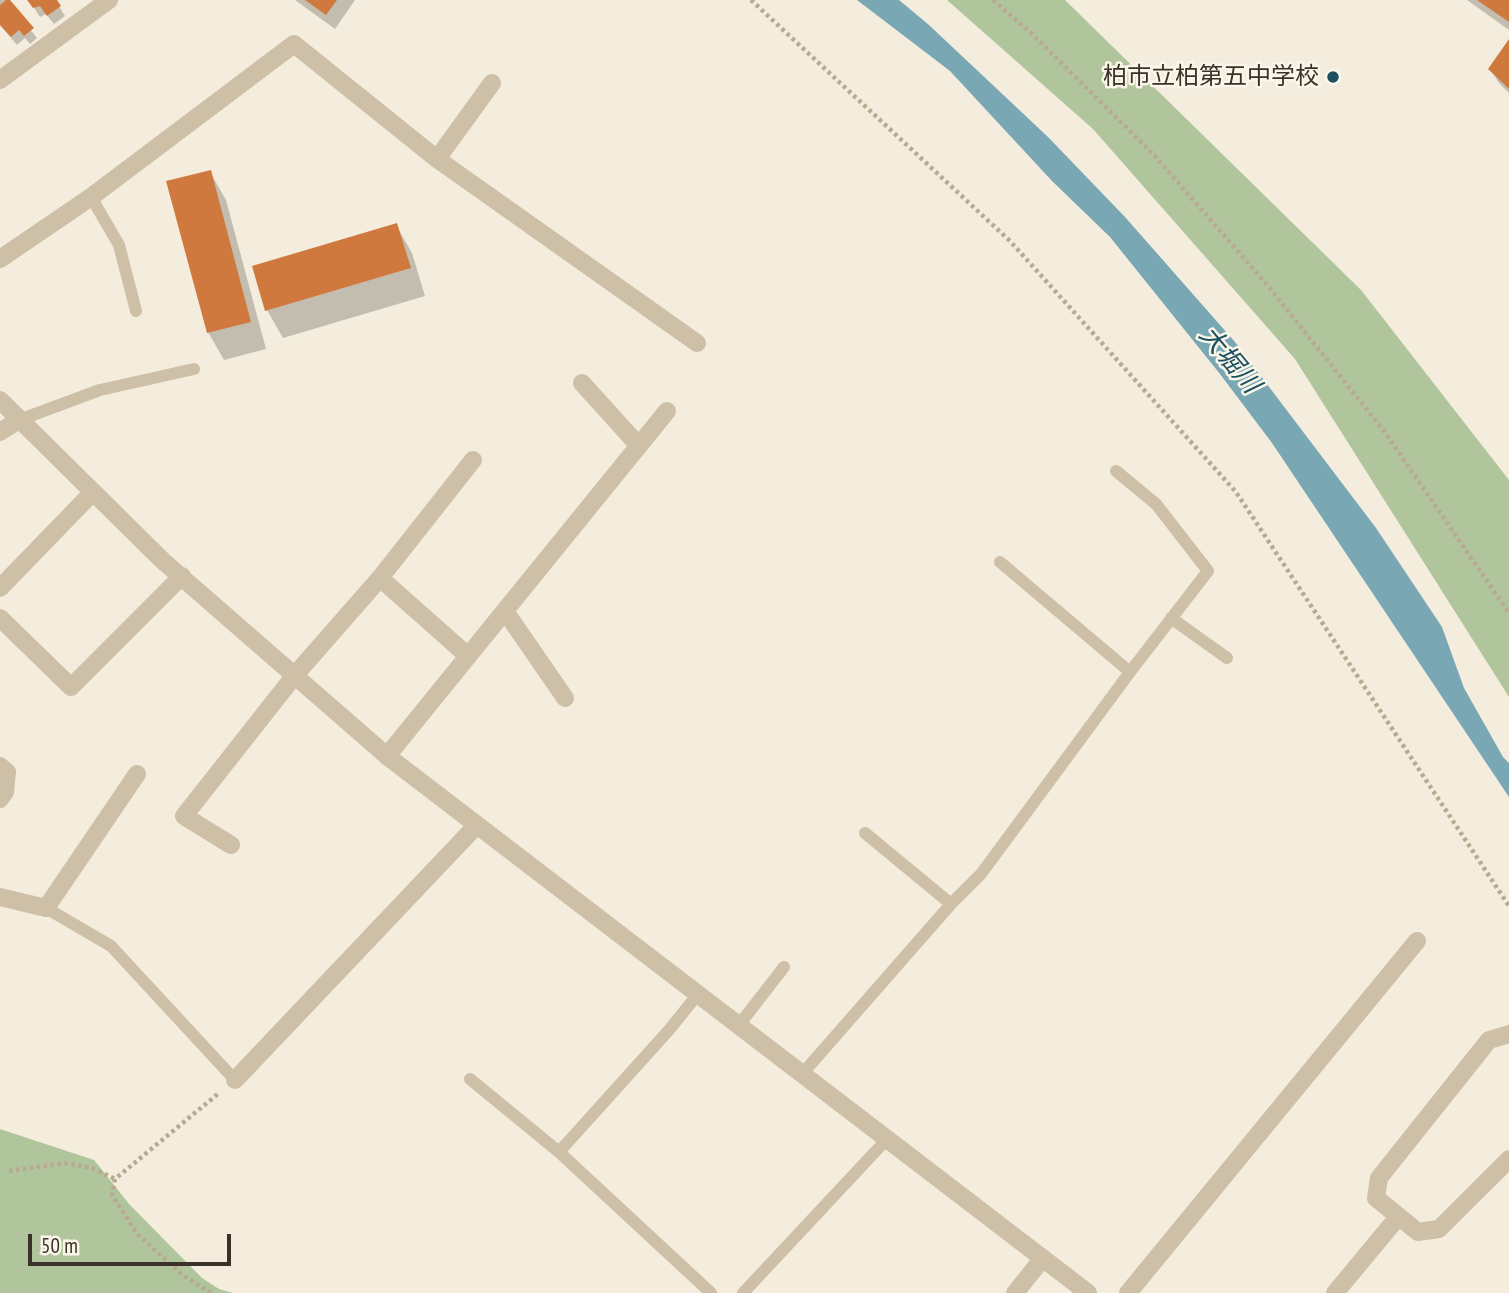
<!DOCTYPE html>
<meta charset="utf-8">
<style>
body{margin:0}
#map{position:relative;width:1509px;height:1293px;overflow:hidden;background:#f4eddd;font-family:"PT Sans Narrow",sans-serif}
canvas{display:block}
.scale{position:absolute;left:28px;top:1234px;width:203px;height:32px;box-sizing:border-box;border:4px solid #3a3128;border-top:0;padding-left:9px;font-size:21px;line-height:24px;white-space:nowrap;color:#3a3128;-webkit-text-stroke:5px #fbf6ea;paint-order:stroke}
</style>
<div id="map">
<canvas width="1509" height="1293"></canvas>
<div class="scale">50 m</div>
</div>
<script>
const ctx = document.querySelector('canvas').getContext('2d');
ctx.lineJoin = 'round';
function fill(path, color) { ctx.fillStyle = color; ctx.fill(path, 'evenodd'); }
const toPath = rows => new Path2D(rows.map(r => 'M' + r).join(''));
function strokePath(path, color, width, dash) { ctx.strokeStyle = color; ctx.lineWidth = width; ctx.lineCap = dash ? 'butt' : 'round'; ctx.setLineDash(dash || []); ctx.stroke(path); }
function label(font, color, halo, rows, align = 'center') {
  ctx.font = font + ' "PT Sans Narrow","Noto Sans JP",sans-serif'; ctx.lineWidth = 5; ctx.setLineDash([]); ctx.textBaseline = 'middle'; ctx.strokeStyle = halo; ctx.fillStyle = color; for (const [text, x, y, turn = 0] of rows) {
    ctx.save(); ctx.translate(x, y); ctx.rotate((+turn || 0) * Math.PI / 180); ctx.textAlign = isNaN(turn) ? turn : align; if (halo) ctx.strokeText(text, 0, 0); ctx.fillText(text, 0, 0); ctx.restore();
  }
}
fill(toPath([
 [947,0,1065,0,1361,290,1509,480,1509,697,1295,359,1093,129],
 [0,1129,94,1160,130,1205,202,1278,219,1289,233,1293,0,1293]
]), '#b0c59b');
fill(toPath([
 [857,0,899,0,929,25,1048,137,1125,217,1235,342,1376,528,1442,627,1464,688,1503,757,1509,763,1509,797,1272,443,1220,374,1110,237,1052,181,950,71]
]), '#79a8b4');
fill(toPath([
 [0,0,7,0,37,38,30,44,25,38,17,45,0,25],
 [29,0,55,0,65,16,54,24,46,14,40,17],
 [295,0,355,0,335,29],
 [1467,0,1509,0,1509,30],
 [1509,42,1509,93,1499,83,1490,69],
 [210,172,226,200,266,349,224,360,208,332],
 [396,225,412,253,425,296,283,338,267,310]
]), '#0003');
fill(toPath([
 [6,0,10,0,34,28,24,36,19,30,11,37,0,25,0,5],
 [27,0,57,0,61,6,47,16,40,6,33,8],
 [305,0,337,0,326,15],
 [1477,0,1509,0,1509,22],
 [1509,39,1509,89,1488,69],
 [211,170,251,322,207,333,166,181],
 [397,223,411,268,265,311,252,266]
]), '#d0793f');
strokePath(toPath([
 [751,0,1010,241,1236,492,1509,906],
 [993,0,1031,33,1154,155,1268,286,1384,431,1509,613],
 [9,1171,64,1163,92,1168,115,1179],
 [211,1293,184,1276,138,1235,112,1195,115,1179,219,1093]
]), '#baa991', 4.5, [3.5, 3.5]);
strokePath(toPath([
 [91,197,119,245,136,311],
 [19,420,100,390,194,369],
 [1000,562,1130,672],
 [1171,618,1227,658],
 [865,833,951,904],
 [46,908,111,946,235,1080],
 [739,1025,784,967],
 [803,1073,951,904,981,874,1130,672,1208,571,1156,504,1116,471],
 [470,1079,559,1152,669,1030,698,994],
 [559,1152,711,1293],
 [743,1293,888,1138]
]), '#cebfa7', 12);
strokePath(toPath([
 [0,80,109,0],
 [437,159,492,83],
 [0,259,91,197,294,44,437,159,697,343],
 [582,383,639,446],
 [0,432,19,420],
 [380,578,468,656],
 [0,588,93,492],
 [505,611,565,698],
 [0,618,71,687,182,576],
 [387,756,667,411],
 [0,766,7,772,5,792,0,799],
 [231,845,184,816,295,675,380,578,473,460],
 [0,897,46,908,137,774],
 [1509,1034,1489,1040,1379,1178,1376,1198,1418,1232,1439,1229,1509,1159],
 [235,1080,476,826],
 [1128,1293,1417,941],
 [1335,1293,1398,1217]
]), '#cebfa7', 18);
strokePath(toPath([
 [0,400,163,561,387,756,1088,1293],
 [1015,1293,1043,1258]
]), '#cebfa7', 18);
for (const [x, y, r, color] of [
 [1333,77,7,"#1a5060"]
]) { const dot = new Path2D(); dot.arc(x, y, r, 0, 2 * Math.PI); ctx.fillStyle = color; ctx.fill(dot); strokePath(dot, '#fbf6ea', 2.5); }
label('24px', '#3a3128', '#fbf6ea', [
 ["柏市立柏第五中学校",1319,77]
], 'right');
label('italic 26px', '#1a5060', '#fbf6ea', [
 ["大堀川",1229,360,50]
]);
</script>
